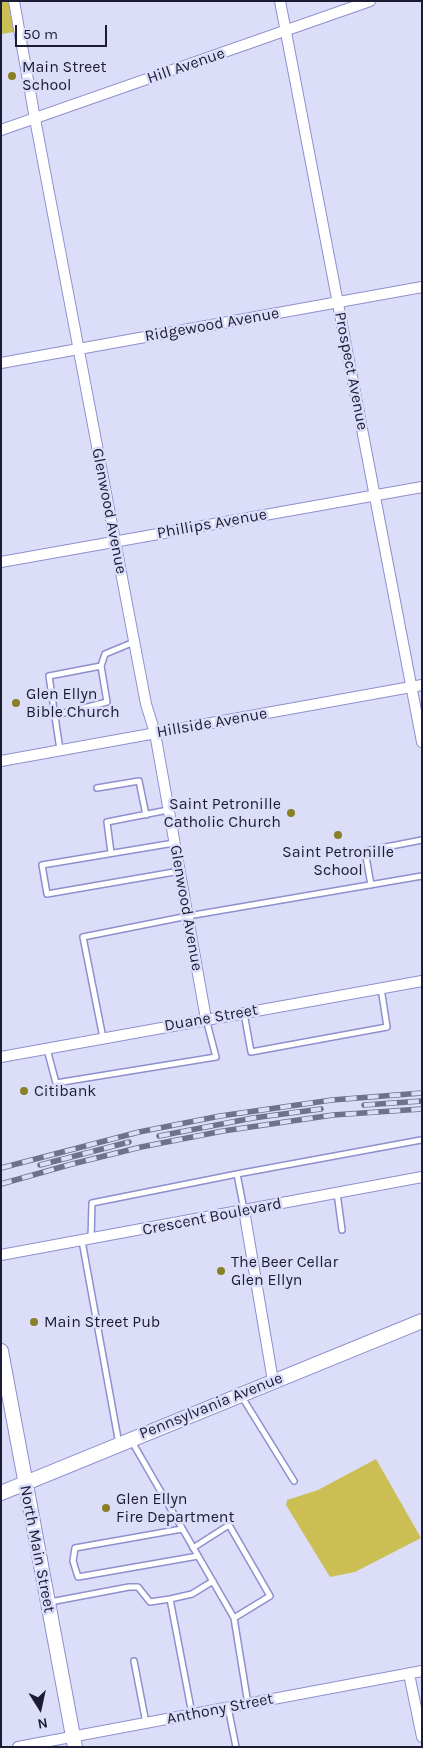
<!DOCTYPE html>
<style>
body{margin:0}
#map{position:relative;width:423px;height:1748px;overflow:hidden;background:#dcdef9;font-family:Karla,sans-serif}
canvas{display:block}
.frame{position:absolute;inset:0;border:2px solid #1c1c35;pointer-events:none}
.north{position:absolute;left:15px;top:1683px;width:50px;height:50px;-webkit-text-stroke:4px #dcdef9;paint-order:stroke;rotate:170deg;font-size:14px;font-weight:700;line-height:20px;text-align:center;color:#1c1c35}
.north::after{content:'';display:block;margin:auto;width:18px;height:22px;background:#1c1c35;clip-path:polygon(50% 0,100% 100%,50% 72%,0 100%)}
.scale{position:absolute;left:15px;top:25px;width:92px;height:22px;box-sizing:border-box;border:2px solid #1c1c35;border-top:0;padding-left:6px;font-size:15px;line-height:18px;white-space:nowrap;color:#1c1c35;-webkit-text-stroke:4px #dcdef9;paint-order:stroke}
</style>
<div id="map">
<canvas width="423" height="1748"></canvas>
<div class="frame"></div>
<div class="north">N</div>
<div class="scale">50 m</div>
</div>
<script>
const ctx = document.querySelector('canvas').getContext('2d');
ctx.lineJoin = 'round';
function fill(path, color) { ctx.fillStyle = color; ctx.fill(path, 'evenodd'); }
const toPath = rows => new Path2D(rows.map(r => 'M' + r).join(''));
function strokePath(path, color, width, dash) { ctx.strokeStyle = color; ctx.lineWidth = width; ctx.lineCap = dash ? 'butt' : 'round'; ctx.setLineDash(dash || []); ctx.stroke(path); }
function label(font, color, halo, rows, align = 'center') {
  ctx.font = font + ' Karla,sans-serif'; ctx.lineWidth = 5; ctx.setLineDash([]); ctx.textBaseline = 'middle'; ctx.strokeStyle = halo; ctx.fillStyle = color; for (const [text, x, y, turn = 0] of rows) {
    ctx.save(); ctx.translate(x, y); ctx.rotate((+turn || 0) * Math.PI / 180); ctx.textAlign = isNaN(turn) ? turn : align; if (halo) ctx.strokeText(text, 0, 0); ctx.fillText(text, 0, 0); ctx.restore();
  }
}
fill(toPath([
 [1,1,8,1,14,32,1,34],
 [376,1459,421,1538,355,1572,330,1577,286,1505,287,1500,318,1490]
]), '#cbbf54');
const lane = toPath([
 [56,715,107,702,101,666,105,654,134,642],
 [60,750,49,676,101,666],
 [97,788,139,781,146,815],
 [174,843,42,865,47,894,180,871],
 [111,853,107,822,168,810],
 [371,885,365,851,422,840],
 [244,1013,251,1052,387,1027,381,988],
 [103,1038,83,937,188,916,422,876],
 [47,1049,56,1083,216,1057,206,1019],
 [337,1193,342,1230],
 [244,1210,237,1174,421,1140],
 [91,1239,92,1203,237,1174],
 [82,1241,119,1444],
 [242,1397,294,1481],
 [131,1440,234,1618,248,1704],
 [182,1529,75,1548,73,1561,78,1577,198,1556],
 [193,1548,229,1525,270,1596,234,1618],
 [50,1602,129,1587,138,1587,150,1602,170,1599],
 [134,1661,146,1723],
 [228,1707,236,1747],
 [192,1714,170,1599,192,1594,213,1581]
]);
const street = toPath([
 [14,1,35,119,146,704,155,733,206,1019],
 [280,1,422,742],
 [1,130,370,1],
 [1,363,422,287],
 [1,562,422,487],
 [1,761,422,685],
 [1,1057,422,981],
 [244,1210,273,1381],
 [1,1255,422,1177],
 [409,1674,422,1737],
 [18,1747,422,1671]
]);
const secondary = toPath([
 [1,1351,75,1747],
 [1,1493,422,1321]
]);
strokePath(lane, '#8e8fce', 8);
strokePath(street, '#8e8fce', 12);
strokePath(secondary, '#8e8fce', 16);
strokePath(lane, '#fff', 5);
strokePath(street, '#fff', 10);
strokePath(secondary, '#fff', 14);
const rail = toPath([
 [364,1105,422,1101],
 [159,1136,253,1118,321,1109],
 [40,1165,129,1142],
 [1,1168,139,1132,220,1116,332,1100,422,1093],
 [1,1184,72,1164,141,1147,223,1131,333,1115,422,1109]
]);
strokePath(rail, '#70718b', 5.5);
strokePath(rail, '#dcdef9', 4, [11]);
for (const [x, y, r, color] of [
 [12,76,5,"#897f26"],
 [16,703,5,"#897f26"],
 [291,813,5,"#897f26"],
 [338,835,5,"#897f26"],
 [24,1091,5,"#897f26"],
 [221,1271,5,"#897f26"],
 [34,1322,5,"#897f26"],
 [106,1508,5,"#897f26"]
]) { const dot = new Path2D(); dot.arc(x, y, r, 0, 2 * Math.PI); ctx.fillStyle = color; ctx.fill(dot); strokePath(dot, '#dcdef9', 2); }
label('16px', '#1c1c35', '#dcdef9', [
 ["Hill Avenue",186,66,-19],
 ["Ridgewood Avenue",212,325,-10],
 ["Prospect Avenue",351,371,79],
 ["Glenwood Avenue",109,511,79],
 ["Phillips Avenue",212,524,-10],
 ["Hillside Avenue",212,723,-10],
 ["Glenwood Avenue",186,908,80],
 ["Duane Street",211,1018,-10],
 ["Crescent Boulevard",212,1217,-11],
 ["Pennsylvania Avenue",211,1406,-22],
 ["North Main Street",37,1549,79],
 ["Anthony Street",220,1709,-11]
]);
label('16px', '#1c1c35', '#dcdef9', [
 ["Main Street",22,67],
 ["School",22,85],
 ["Glen Ellyn",26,694],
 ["Bible Church",26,712],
 ["Saint Petronille",281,804,"right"],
 ["Catholic Church",281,822,"right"],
 ["Saint Petronille",338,852,"center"],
 ["School",338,870,"center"],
 ["Citibank",34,1091],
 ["The Beer Cellar",231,1262],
 ["Glen Ellyn",231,1280],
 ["Main Street Pub",44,1322],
 ["Glen Ellyn",116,1499],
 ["Fire Department",116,1517]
], 'left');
</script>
